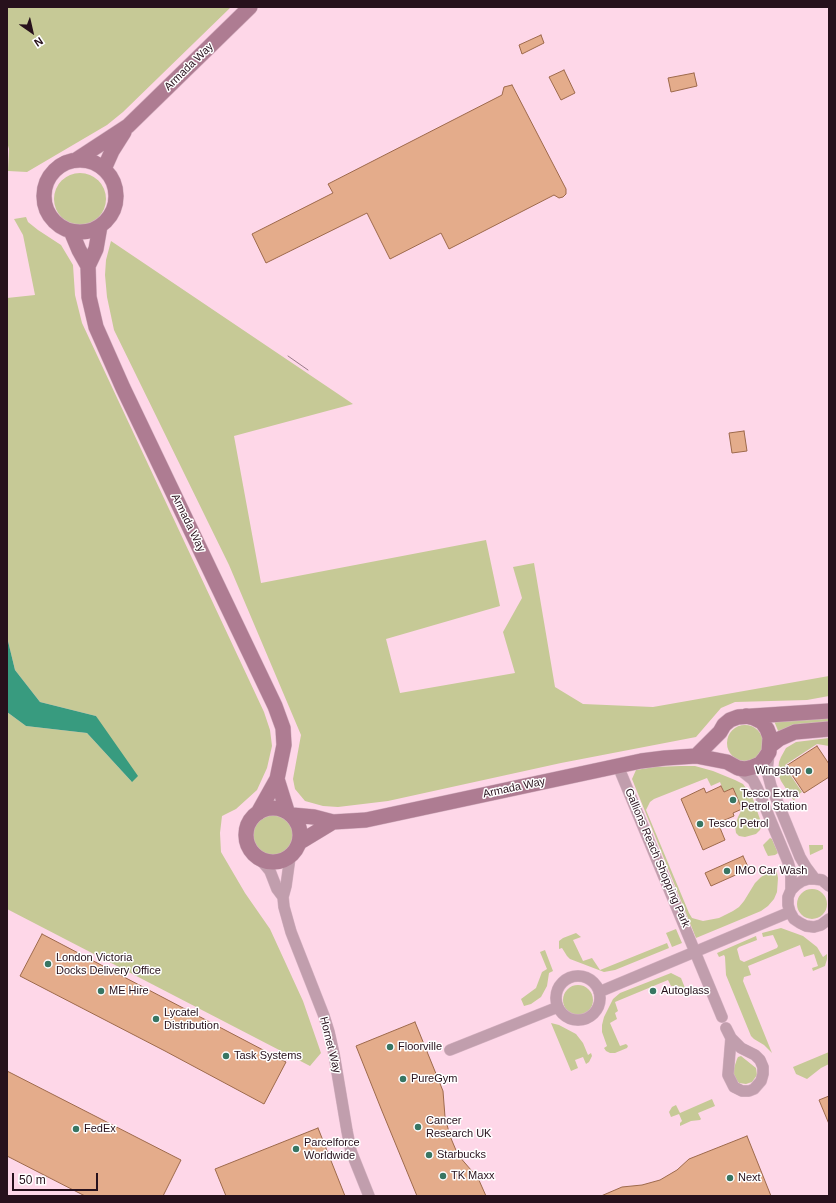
<!DOCTYPE html>
<style>
body{margin:0}
#map{position:relative;width:836px;height:1203px;overflow:hidden;background:#fed7e8;font-family:Helvetica,sans-serif}
canvas{display:block}
.frame{position:absolute;inset:0;border:8px solid #27111c;pointer-events:none}
.north{position:absolute;left:12px;top:12px;width:40px;height:40px;-webkit-text-stroke:3px #fff;paint-order:stroke;rotate:146deg;font-size:11px;font-weight:700;line-height:16px;text-align:center;color:#27111c}
.north::after{content:'';display:block;margin:auto;width:14px;height:18px;background:#27111c;clip-path:polygon(50% 0,100% 100%,50% 72%,0 100%)}
.scale{position:absolute;left:12px;top:1173px;width:86px;height:18px;box-sizing:border-box;border:2px solid #27111c;border-top:0;padding-left:5px;font-size:12px;line-height:14px;white-space:nowrap;color:#27111c;-webkit-text-stroke:3px #fff;paint-order:stroke}
</style>
<div id="map">
<canvas width="836" height="1203"></canvas>
<div class="frame"></div>
<div class="north">N</div>
<div class="scale">50 m</div>
</div>
<script>
const ctx = document.querySelector('canvas').getContext('2d');
ctx.lineJoin = 'round';
function fill(path, color) { ctx.fillStyle = color; ctx.fill(path, 'evenodd'); }
const toPath = rows => new Path2D(rows.map(r => 'M' + r).join(''));
function strokePath(path, color, width, dash) { ctx.strokeStyle = color; ctx.lineWidth = width; ctx.lineCap = dash ? 'butt' : 'round'; ctx.setLineDash(dash || []); ctx.stroke(path); }
function label(font, color, halo, rows, align = 'center') {
  ctx.font = font + ' Helvetica,sans-serif'; ctx.lineWidth = 3; ctx.setLineDash([]); ctx.textBaseline = 'middle'; ctx.strokeStyle = halo; ctx.fillStyle = color; for (const [text, x, y, turn = 0] of rows) {
    ctx.save(); ctx.translate(x, y); ctx.rotate((+turn || 0) * Math.PI / 180); ctx.textAlign = isNaN(turn) ? turn : align; if (halo) ctx.strokeText(text, 0, 0); ctx.fillText(text, 0, 0); ctx.restore();
  }
}
fill(toPath([
 [7,7,231,7,123,112,107,125,27,172,8,171,9,149,7,142],
 '54 199a26 26 0 1 1 52 0a26 26 0 1 1-52 0Z',
 [26,217,28,222,38,230,61,245,73,265,75,295,82,323,264,712,270,730,272,746,267,768,257,790,236,809,222,816,220,833,221,852,245,893,270,929,303,1001,321,1053,310,1066,7,909,7,712,26,726,87,733,132,782,96,716,40,702,15,670,7,637,7,298,35,295,23,235,14,219],
 [111,241,353,404,234,436,261,583,486,540,500,606,386,639,400,693,515,673,503,632,522,598,513,567,534,563,555,687,583,704,653,707,829,676,829,696,807,700,735,702,721,708,696,737,561,763,388,801,338,807,323,806,305,801,295,789,293,779,301,735,229,565,114,330,107,297,105,275,106,260],
 [829,716,829,722,792,725,779,733,774,721],
 '727 743a18 18 0 1 1 36 0a18 18 0 1 1-36 0Z',
 [829,738,829,746,817,744,785,765,786,767,778,772,779,762,781,757,786,748,796,742],
 [681,766,695,766,713,771,735,780,743,784,752,796,762,825,760,830,756,834,745,837,739,836,736,833,735,826,738,817,742,809,733,788,724,792,720,782,711,786,707,778,654,799,650,802,646,810,689,913,692,918,703,921,719,918,733,911,739,907,744,901,755,883,761,877,772,870,775,870,777,873,778,878,777,892,774,899,768,906,761,911,696,938,632,779,636,770,654,767],
 [787,770,802,792,796,796,794,801,781,781,779,776],
 '253 835a20 20 0 1 1 40 0a20 20 0 1 1-40 0Z',
 [770,838,772,839,778,853,775,855,768,856,765,850,763,845],
 [809,845,823,845,823,849,810,855],
 '797 904a15 15 0 1 1 30 0a15 15 0 1 1-30 0Z',
 [781,928,803,936,817,947,823,957,827,954,827,959,825,966,813,971,812,968,818,966,814,954,804,957,800,945,748,966,751,975,744,977,743,981,772,1053,764,1045,754,1039,751,1036,726,975,725,957,724,955,719,957,717,953,756,936,757,940,739,947,737,949,740,960,744,962,777,948,778,946,773,935,763,937,762,933],
 [676,929,682,943,672,947,666,933],
 [576,933,581,937,573,940,583,961,592,958,600,970,667,943,669,948,615,970,604,972,570,959,567,956,562,948,559,949,559,941,563,938],
 [545,950,553,971,549,973,547,986,541,997,531,1004,524,1006,521,999,536,988,542,972,547,969,540,952],
 [671,973,681,978,687,993,686,993,684,990,678,986,671,986,668,980,615,1002,618,1011,615,1013,617,1019,610,1023,620,1046,626,1044,628,1046,627,1048,615,1053,610,1053,606,1051,604,1048,607,1046,602,1032,602,1025,604,1017,613,999,620,993],
 '563 1000a15 15 0 1 1 30 0a15 15 0 1 1-30 0Z',
 [551,1023,559,1025,576,1034,583,1043,588,1055,591,1053,592,1056,589,1062,586,1064,583,1057,575,1060,578,1068,571,1071],
 [829,1052,829,1064,821,1068,807,1079,796,1074,793,1067],
 [741,1056,756,1068,757,1075,752,1082,746,1084,739,1083,734,1077,733,1071,737,1059,738,1057],
 [712,1099,715,1106,698,1113,701,1119,700,1120,691,1121,680,1126,680,1123,682,1121,679,1114,671,1117,669,1112,672,1107,676,1105,680,1113]
]), '#c6c996');
fill(toPath([
 [7,637,15,670,40,702,96,716,138,776,132,782,87,733,26,726,7,712]
]), '#389b7f');
const building = toPath([
 [541,35,544,43,522,54,519,45,541,35],
 [564,70,575,93,561,100,549,77,564,70],
 [694,73,697,86,671,92,668,78,694,73],
 [512,85,566,189,566,194,563,197,559,198,554,195,449,249,441,233,390,259,367,213,266,263,252,234,333,193,328,184,502,95,504,87,512,85],
 [744,431,747,451,732,453,729,433,744,431],
 [817,746,829,764,829,777,804,793,786,766,817,746],
 [721,786,724,792,733,788,742,809,733,813,734,816,718,823,725,840,703,850,681,799,704,788,706,793,721,786],
 [743,856,749,869,711,886,705,873,743,856],
 [42,934,286,1062,264,1104,165,1051,20,976,42,934],
 [415,1022,443,1091,445,1117,450,1136,458,1155,478,1178,486,1196,417,1196,382,1111,356,1046,415,1022],
 [7,1071,181,1160,163,1196,85,1196,7,1156,7,1071],
 [829,1096,829,1124,819,1100,829,1096],
 [318,1128,345,1196,226,1196,215,1169,318,1128],
 [747,1136,771,1196,601,1196,622,1187,642,1185,660,1180,677,1170,689,1159,747,1136]
]);
fill(building, '#e4ac8b');
strokePath(building, '#9d694b', 1);
const street = toPath([
 [769,752,767,771,771,786,800,857,806,867,815,879],
 [618,766,722,1017],
 [738,768,753,780,758,790,788,862,791,873,791,890],
 [290,857,286,886,283,897,284,907,291,932,324,1016,329,1032,334,1054,347,1131,351,1151,369,1196],
 [260,859,270,871,277,889,283,897],
 [829,886,822,880,815,879,808,879,802,881,796,885,791,890,788,897,788,905,790,912,794,919,800,923,806,926,814,927,821,925,829,919],
 '556 998a22 22 0 1 1 44 0a22 22 0 1 1-44 0Z',
 [599,992,790,912],
 [726,1028,731,1038,741,1048,755,1055,760,1060,763,1067,763,1074,761,1081,754,1089,749,1091,742,1091,734,1087,728,1075,731,1038],
 [450,1050,558,1007]
]);
const secondary = toPath([
 [76,160,128,126,250,7],
 '44 196a36 36 0 1 1 72 0a36 36 0 1 1-72 0Z',
 [104,169,112,151,124,132],
 [100,226,96,249,88,266,89,297,96,327,123,388,275,706,283,728,284,745,277,779,258,813],
 [71,231,79,250,88,266],
 [770,746,779,739,795,732,829,729],
 [696,756,720,732,724,725,730,720,738,717,829,711],
 [277,779,287,811],
 '246 835a27 27 0 1 1 54 0a27 27 0 1 1-54 0Z',
 [292,815,314,817,333,822,366,820,641,761,665,758,696,756,727,762,738,768,745,769,753,767,760,764,765,758,769,752,770,737,767,729,762,722,754,718,746,716],
 [300,842,333,822]
]);
strokePath(street, '#d7b3c3', 12);
strokePath(secondary, '#d7b3c3', 16);
strokePath(street, '#c19ead', 11);
strokePath(secondary, '#ae7c92', 15);
strokePath(toPath([
 [288,356,308,370]
]), '#9a7b89', 1);
for (const [x, y, r, color] of [
 [809,771,4,"#387663"],
 [733,800,4,"#387663"],
 [700,824,4,"#387663"],
 [727,871,4,"#387663"],
 [48,964,4,"#387663"],
 [101,991,4,"#387663"],
 [653,991,4,"#387663"],
 [156,1019,4,"#387663"],
 [390,1047,4,"#387663"],
 [226,1056,4,"#387663"],
 [403,1079,4,"#387663"],
 [418,1127,4,"#387663"],
 [76,1129,4,"#387663"],
 [296,1149,4,"#387663"],
 [429,1155,4,"#387663"],
 [443,1176,4,"#387663"],
 [730,1178,4,"#387663"]
]) { const dot = new Path2D(); dot.arc(x, y, r, 0, 2 * Math.PI); ctx.fillStyle = color; ctx.fill(dot); strokePath(dot, '#fff', 1.5); }
label('11px', '#27111c', '#fff', [
 ["Armada Way",189,67,-44],
 ["Armada Way",188,523,64],
 ["Armada Way",514,788,-12],
 ["Gallions Reach Shopping Park",657,858,67],
 ["Hornet Way",330,1045,76]
]);
label('11px', '#27111c', '#fff', [
 ["Wingstop",801,771,"right"],
 ["Tesco Extra",741,794],
 ["Petrol Station",741,807],
 ["Tesco Petrol",708,824],
 ["IMO Car Wash",735,871],
 ["London Victoria",56,958],
 ["Docks Delivery Office",56,971],
 ["ME Hire",109,991],
 ["Autoglass",661,991],
 ["Lycatel",164,1013],
 ["Distribution",164,1026],
 ["Floorville",398,1047],
 ["Task Systems",234,1056],
 ["PureGym",411,1079],
 ["Cancer",426,1121],
 ["Research UK",426,1134],
 ["FedEx",84,1129],
 ["Parcelforce",304,1143],
 ["Worldwide",304,1156],
 ["Starbucks",437,1155],
 ["TK Maxx",451,1176],
 ["Next",738,1178]
], 'left');
</script>
